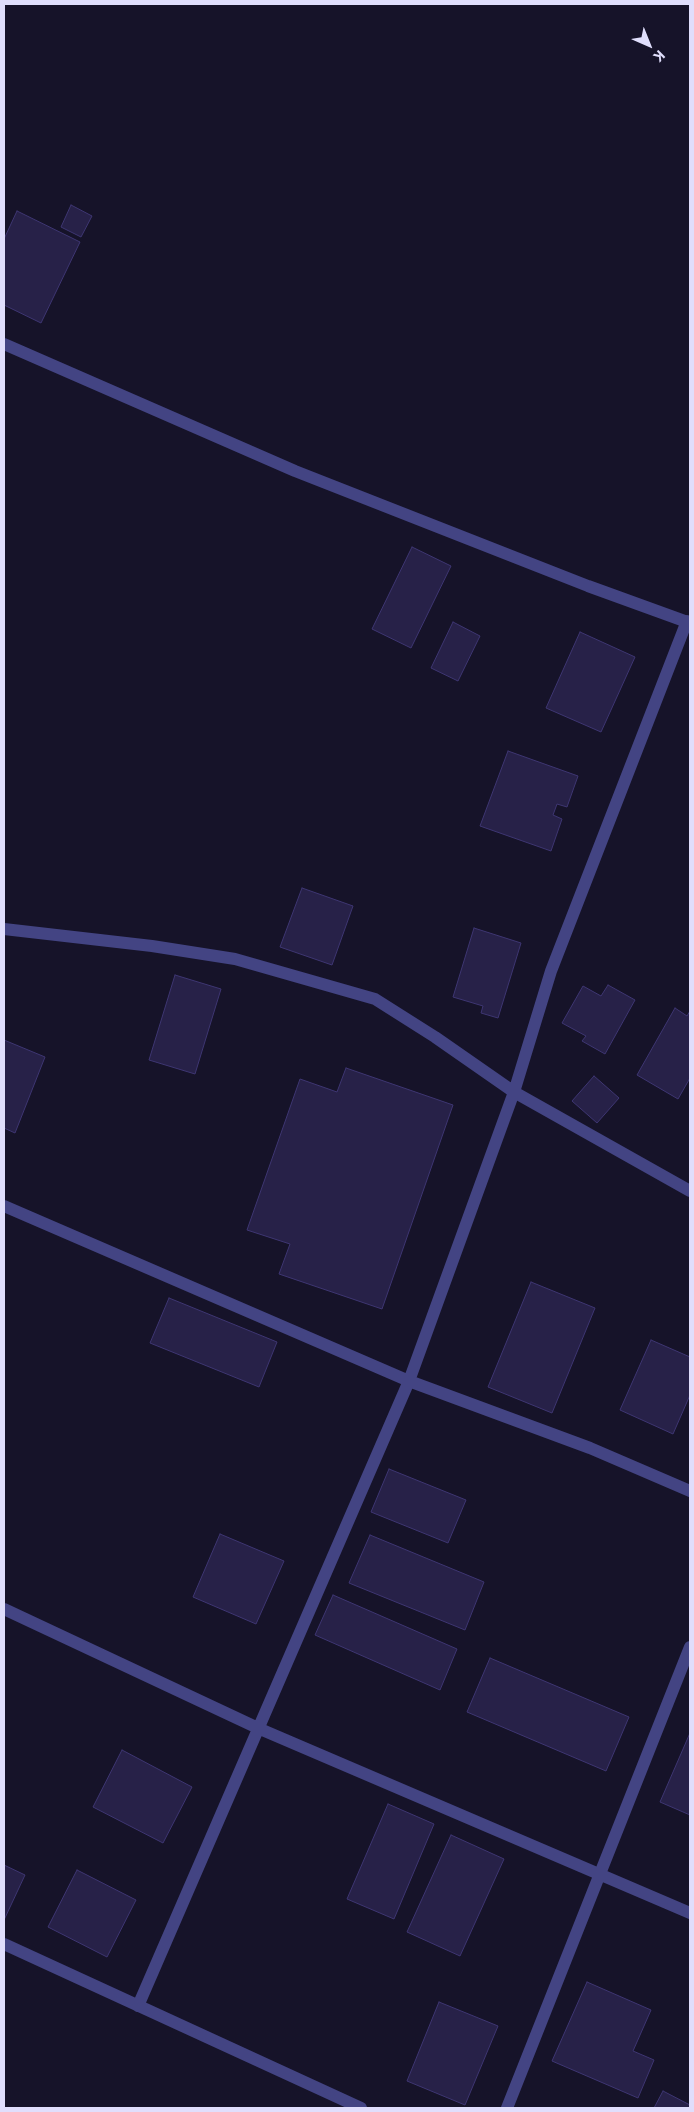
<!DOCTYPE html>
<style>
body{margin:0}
#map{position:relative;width:694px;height:2112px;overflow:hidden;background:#161329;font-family:"Noto Sans",sans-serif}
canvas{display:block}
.frame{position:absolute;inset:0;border:5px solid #e0defc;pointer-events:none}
.north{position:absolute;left:624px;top:20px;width:50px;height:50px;-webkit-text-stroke:4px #161329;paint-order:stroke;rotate:136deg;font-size:14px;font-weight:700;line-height:20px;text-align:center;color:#e0defc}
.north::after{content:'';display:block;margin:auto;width:18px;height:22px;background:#e0defc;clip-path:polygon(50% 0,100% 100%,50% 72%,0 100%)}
</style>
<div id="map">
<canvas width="694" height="2112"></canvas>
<div class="frame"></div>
<div class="north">K</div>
</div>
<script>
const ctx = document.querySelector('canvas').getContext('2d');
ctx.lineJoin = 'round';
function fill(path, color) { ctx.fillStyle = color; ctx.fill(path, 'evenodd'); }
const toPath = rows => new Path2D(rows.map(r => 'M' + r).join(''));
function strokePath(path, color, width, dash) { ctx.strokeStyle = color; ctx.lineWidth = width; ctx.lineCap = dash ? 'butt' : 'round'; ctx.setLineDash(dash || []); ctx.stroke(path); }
const building = toPath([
 [71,205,92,216,81,237,61,227,71,205],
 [17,211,80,242,41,323,4,305,4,239,17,211],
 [412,547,451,566,411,648,372,629,412,547],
 [453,622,480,636,458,681,431,668,453,622],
 [580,632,635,657,601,732,546,708,580,632],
 [508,751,578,776,567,807,557,804,553,815,562,819,551,851,480,826,508,751],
 [302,888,353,906,332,965,280,947,302,888],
 [474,928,521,943,498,1018,481,1013,483,1006,453,997,474,928],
 [175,975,221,989,195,1074,149,1060,175,975],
 [608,985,635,1000,605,1054,582,1041,586,1036,562,1023,583,986,601,996,608,985],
 [675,1008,687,1016,690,1011,690,1078,678,1099,637,1075,675,1008],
 [4,1040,45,1057,15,1133,4,1128,4,1040],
 [346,1068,453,1105,382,1309,279,1274,290,1244,247,1230,300,1079,337,1092,346,1068],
 [594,1076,619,1098,597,1123,572,1101,594,1076],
 [531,1282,595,1308,552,1413,488,1387,531,1282],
 [169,1298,277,1342,259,1387,150,1343,169,1298],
 [651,1340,690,1357,690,1395,673,1434,620,1410,651,1340],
 [389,1469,466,1500,448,1543,371,1512,389,1469],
 [220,1534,284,1561,256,1624,193,1597,220,1534],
 [370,1535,484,1582,465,1630,349,1583,370,1535],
 [333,1595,457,1649,440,1690,315,1635,333,1595],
 [490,1658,629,1717,606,1771,467,1712,490,1658],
 [690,1733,690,1815,660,1802,690,1733],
 [122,1750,192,1787,163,1843,93,1807,122,1750],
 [388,1804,434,1824,394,1919,347,1899,388,1804],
 [451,1835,504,1859,460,1956,407,1932,451,1835],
 [4,1865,25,1875,4,1920,4,1865],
 [77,1870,136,1900,107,1957,48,1927,77,1870],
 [587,1982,651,2010,633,2051,654,2060,638,2098,552,2061,587,1982],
 [439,2002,498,2026,465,2105,407,2081,439,2002],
 [663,2091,690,2105,690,2108,654,2108,663,2091]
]);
fill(building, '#272148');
strokePath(building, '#3e3672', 1);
strokePath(toPath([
 [4,344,295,471,588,586,690,623],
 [4,929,152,946,235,959,375,999,435,1037,514,1092,690,1191],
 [4,1206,409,1381,590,1448,690,1491],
 [4,1609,260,1729,690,1913],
 [4,1944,361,2108],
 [138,2006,409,1381,514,1092,551,971,687,621],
 [507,2108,690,1647]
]), '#434483', 12);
</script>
